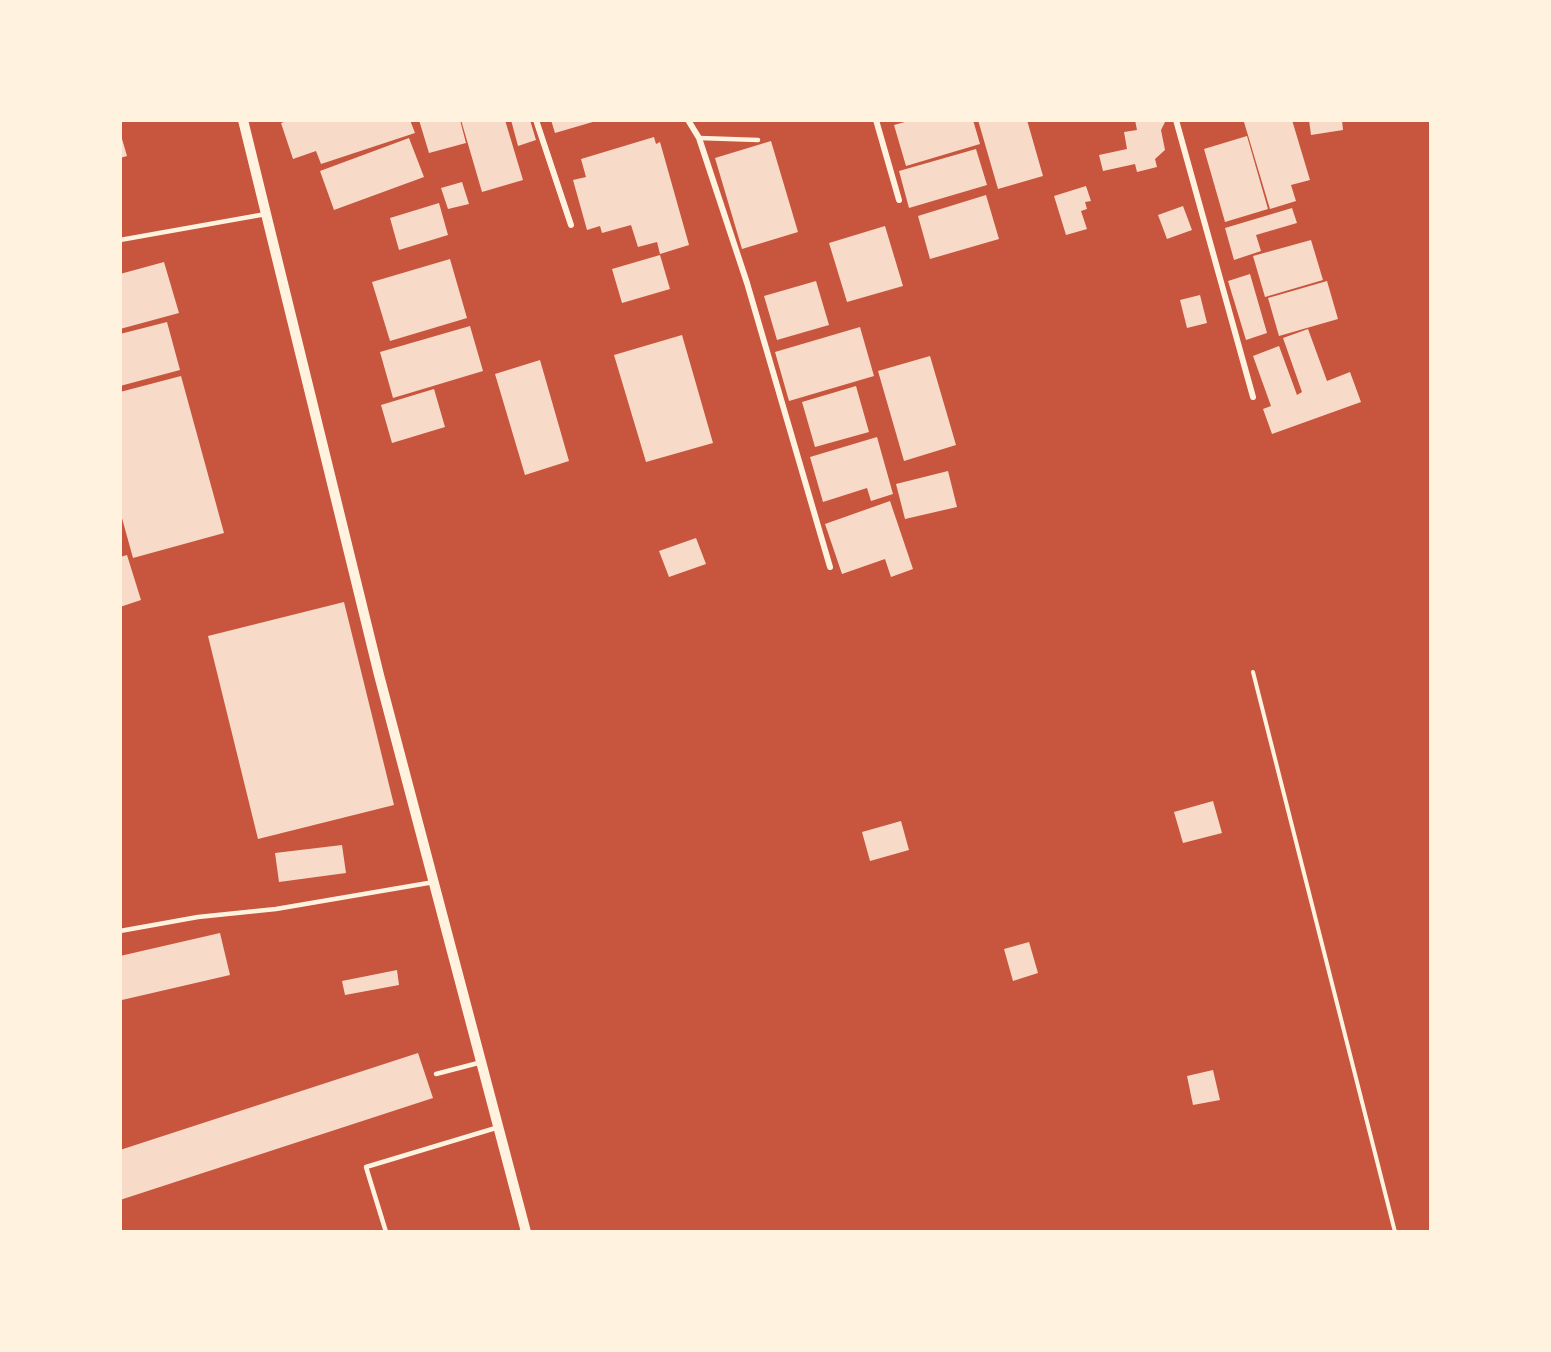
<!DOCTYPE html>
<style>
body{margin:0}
#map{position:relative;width:1551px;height:1352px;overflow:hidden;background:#c8553d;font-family:Overpass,sans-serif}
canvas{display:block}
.frame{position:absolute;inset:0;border:122px solid #fff3e0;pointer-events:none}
</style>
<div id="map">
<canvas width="1551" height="1352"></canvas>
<div class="frame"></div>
</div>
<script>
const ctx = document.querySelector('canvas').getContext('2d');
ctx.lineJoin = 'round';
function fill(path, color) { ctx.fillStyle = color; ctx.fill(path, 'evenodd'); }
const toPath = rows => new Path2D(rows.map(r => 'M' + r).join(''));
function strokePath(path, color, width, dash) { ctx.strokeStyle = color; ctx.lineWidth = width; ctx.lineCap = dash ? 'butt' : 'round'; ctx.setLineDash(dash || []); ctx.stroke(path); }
fill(toPath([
 [290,120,410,120,415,133,321,164,316,151,293,159,281,123],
 [419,120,460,120,466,143,429,153],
 [461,120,505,120,523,180,482,192],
 [511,120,530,120,536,140,518,146],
 [551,120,596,120,596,121,555,133],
 [912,120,973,120,980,144,906,166,894,125],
 [978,120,1027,120,1043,176,998,189],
 [1135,120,1166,120,1161,130,1165,150,1155,159,1157,167,1137,172,1135,164,1103,171,1099,155,1127,149,1124,132,1137,130],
 [1250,120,1292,120,1310,180,1291,185,1296,201,1270,209,1244,122],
 [1309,120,1342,120,1343,130,1311,135],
 [120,132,127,156,120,158],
 [1247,136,1268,209,1225,222,1204,149],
 [654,137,656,144,660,142,689,245,660,254,657,242,638,247,631,225,602,233,600,226,587,230,573,180,586,177,581,159],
 [409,138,424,177,334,210,320,171],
 [771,141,798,232,742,249,715,158],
 [976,149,987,185,909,208,899,171],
 [462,182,469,204,448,209,441,188],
 [1086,186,1091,201,1085,202,1087,209,1081,211,1087,229,1066,235,1054,196],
 [986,195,999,239,930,259,918,216],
 [439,203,448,235,399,250,390,218],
 [1183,206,1192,230,1167,239,1158,215],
 [1292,208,1297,223,1256,235,1261,251,1234,260,1225,228],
 [885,226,903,286,847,302,829,243],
 [1311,240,1323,280,1265,297,1253,256],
 [660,255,670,289,622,303,612,269],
 [450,259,467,318,390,341,372,282],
 [164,262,179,313,120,329,120,274],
 [1250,274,1267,333,1246,340,1228,281],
 [816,281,829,325,777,340,764,296],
 [1327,281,1338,319,1279,336,1268,298],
 [1200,295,1207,323,1187,328,1180,300],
 [167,322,180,370,120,386,120,334],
 [470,326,483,371,393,398,380,352],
 [860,327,874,376,789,401,775,352],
 [1308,329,1327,381,1350,372,1361,402,1272,434,1263,409,1271,406,1253,356,1279,346,1297,395,1302,392,1283,338],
 [682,335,713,443,646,462,614,355],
 [930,356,956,445,904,461,878,371],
 [540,360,569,461,525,475,495,374],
 [181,376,224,533,133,558,120,511,120,392],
 [856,386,869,432,815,447,802,402],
 [434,389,445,427,392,443,381,405],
 [877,437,893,494,871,501,867,488,823,502,810,457],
 [948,471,957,507,905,519,896,484],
 [890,501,913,569,891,577,885,559,842,574,825,524],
 [696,538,706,564,669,577,659,551],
 [127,555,141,600,120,607,120,557],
 [344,602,394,805,258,839,208,636],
 [1213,801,1222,833,1183,843,1174,812],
 [901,821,909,850,870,861,862,832],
 [342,845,346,873,279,882,275,853],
 [220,933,230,975,122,1000,120,990,120,956],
 [1029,942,1038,973,1013,981,1004,949],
 [397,970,399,985,345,995,342,981],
 [418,1053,433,1098,120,1200,120,1150],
 [1213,1070,1220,1100,1193,1105,1187,1076]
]), '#f7dbc8');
strokePath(toPath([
 [1253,672,1395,1232]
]), '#fff3e0', 4);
strokePath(toPath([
 [699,138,758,140],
 [120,240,266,214],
 [120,931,198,917,276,909,434,882],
 [436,1074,482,1062],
 [386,1232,366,1167,499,1127]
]), '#fff3e0', 4.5);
strokePath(toPath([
 [536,120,571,225],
 [688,120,699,138,747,283,830,567],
 [876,120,899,200],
 [1176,120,1253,397]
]), '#fff3e0', 6);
strokePath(toPath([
 [243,120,379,675,526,1232]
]), '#fff3e0', 10);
</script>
